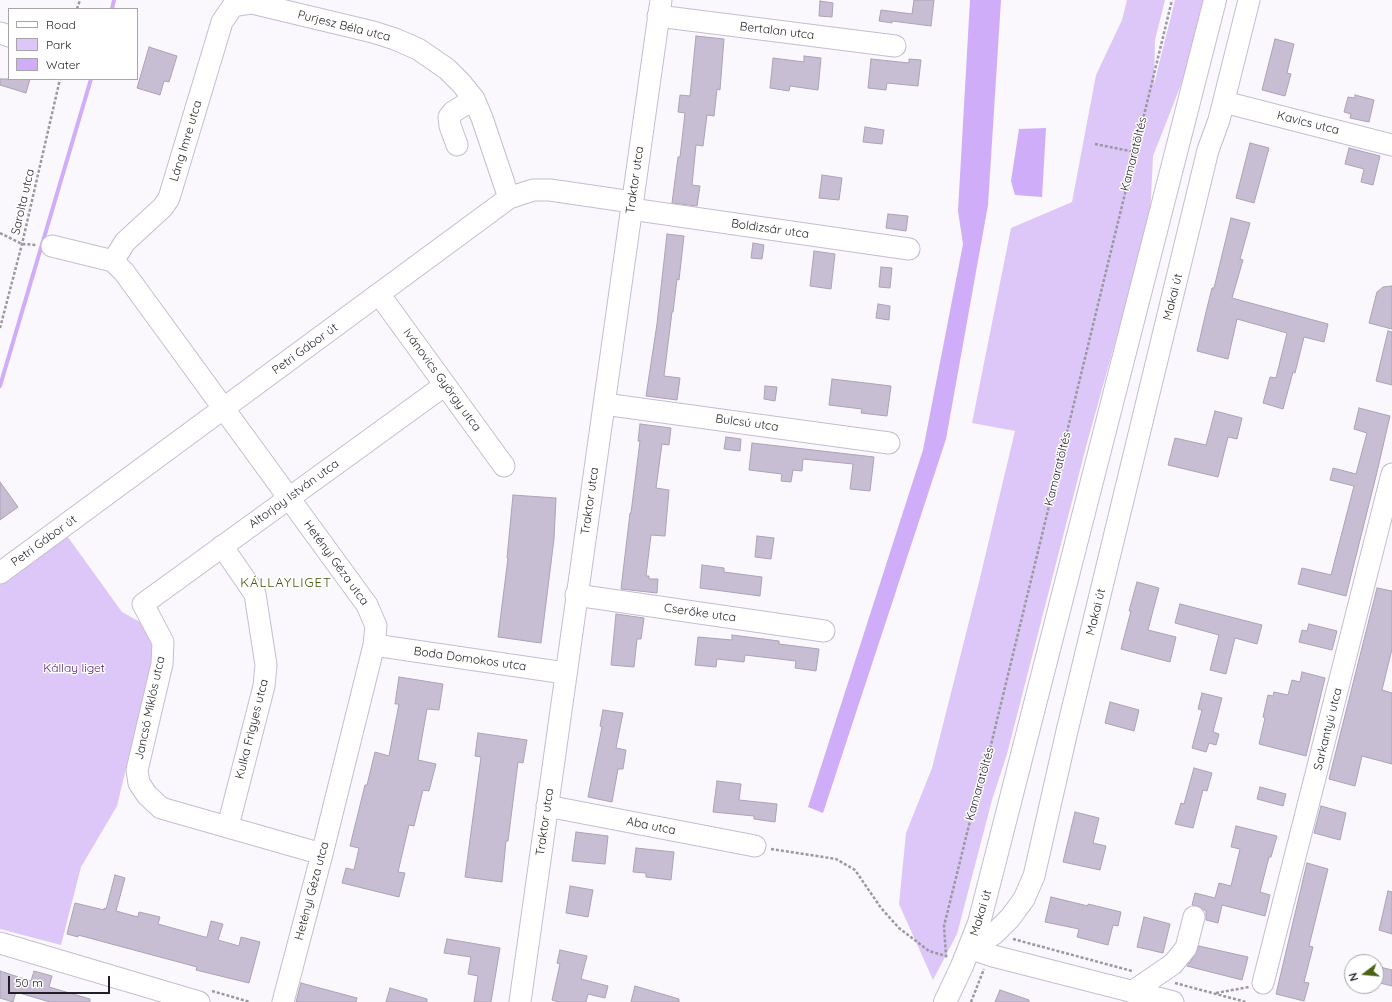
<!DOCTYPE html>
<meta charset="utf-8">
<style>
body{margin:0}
#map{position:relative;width:1392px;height:1002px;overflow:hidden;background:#faf8fd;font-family:Quicksand,sans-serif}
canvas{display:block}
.legend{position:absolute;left:8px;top:8px;width:130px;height:72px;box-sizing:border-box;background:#fff;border:1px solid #a7a5a8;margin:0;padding:5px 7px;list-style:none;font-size:12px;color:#221e26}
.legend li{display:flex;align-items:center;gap:8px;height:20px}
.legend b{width:20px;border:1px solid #a7a5a8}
.north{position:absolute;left:1344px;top:954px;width:40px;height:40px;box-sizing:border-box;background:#fff;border:1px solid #a7a5a8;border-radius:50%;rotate:254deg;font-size:11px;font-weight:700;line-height:16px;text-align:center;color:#221e26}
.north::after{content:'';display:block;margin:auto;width:14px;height:18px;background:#4b6210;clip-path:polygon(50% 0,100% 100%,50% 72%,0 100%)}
.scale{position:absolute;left:8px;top:976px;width:102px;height:18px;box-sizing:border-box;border:2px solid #221e26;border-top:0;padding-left:5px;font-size:12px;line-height:14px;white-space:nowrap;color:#221e26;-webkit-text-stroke:3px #fff;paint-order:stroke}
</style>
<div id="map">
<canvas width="1392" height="1002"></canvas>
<ul class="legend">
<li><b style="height:5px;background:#fff"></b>Road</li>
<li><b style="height:11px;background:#ddc7f9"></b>Park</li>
<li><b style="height:11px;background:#cfadf8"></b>Water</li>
</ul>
<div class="north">N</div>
<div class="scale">50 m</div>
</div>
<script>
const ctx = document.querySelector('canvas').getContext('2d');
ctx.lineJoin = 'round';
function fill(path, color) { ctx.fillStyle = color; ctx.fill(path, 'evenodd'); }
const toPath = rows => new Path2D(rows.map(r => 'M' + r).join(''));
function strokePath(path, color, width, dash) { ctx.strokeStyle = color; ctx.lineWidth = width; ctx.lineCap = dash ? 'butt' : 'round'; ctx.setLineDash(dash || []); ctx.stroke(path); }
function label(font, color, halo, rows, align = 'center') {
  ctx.font = font + ' Quicksand,sans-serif'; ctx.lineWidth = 3; ctx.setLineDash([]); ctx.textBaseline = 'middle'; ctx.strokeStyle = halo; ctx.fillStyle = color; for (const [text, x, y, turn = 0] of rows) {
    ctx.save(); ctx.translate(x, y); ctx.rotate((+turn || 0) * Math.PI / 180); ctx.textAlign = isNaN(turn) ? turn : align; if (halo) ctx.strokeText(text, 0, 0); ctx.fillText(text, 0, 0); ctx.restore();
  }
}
fill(toPath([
 [1127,0,1165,0,1155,40,1154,84,1175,0,1204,0,1184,77,1153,156,1150,217,1087,443,1007,754,992,800,957,934,933,980,899,904,906,833,932,768,979,582,1015,431,972,423,1011,228,1072,202,1096,75,1122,20],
 [65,533,122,612,140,622,155,647,117,806,81,867,61,945,0,929,0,583]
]), '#ddc7f9');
fill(toPath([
 [970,0,1001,0,988,205,946,439,823,813,808,807,923,450,963,244,958,211],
 [1046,128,1042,197,1015,195,1011,181,1019,129]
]), '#cfadf8');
strokePath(toPath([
 [112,9,114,0],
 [0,386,91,79]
]), '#cfadf8', 4);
const building = toPath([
 [914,0,934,0,931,26,892,21,892,23,879,21,881,10,912,14,914,0],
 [820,1,833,3,832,17,819,16,820,1],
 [696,36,724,39,720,90,717,89,714,116,707,115,703,146,696,145,692,185,700,186,697,206,672,203,678,157,680,157,685,113,678,112,680,95,690,96,696,36],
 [1275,39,1294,44,1287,73,1291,74,1285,96,1262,90,1275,39],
 [149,47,177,56,169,82,164,81,160,95,137,88,149,47],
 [804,56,821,58,818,90,790,86,789,91,770,88,773,58,804,62,804,56],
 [871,59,909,63,909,59,921,60,918,86,887,83,886,90,868,88,871,59],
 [0,79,30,79,26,93,0,85,0,79],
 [1355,95,1374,100,1369,122,1350,118,1351,114,1344,112,1348,97,1355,98,1355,95],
 [865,127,884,130,882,144,863,142,865,127],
 [1250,143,1269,148,1254,203,1236,198,1250,143],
 [1349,148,1380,156,1373,185,1361,182,1364,169,1345,164,1349,148],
 [822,175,842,178,839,200,819,198,822,175],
 [888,214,908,216,906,231,886,228,888,214],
 [1231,218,1250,223,1240,259,1243,260,1232,298,1328,324,1324,342,1304,337,1295,373,1293,372,1283,409,1263,403,1270,377,1276,378,1287,333,1237,319,1228,359,1197,351,1206,312,1212,288,1214,288,1231,218],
 [667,234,684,236,679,280,677,279,673,312,672,312,664,376,680,378,677,400,646,396,657,324,667,234],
 [753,243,764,245,762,259,751,258,753,243],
 [814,251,835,254,831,289,810,286,814,251],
 [881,267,892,268,890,288,879,287,881,267],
 [1392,286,1392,329,1369,323,1377,292,1383,287,1392,286],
 [878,304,890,306,889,320,876,318,878,304],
 [1388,331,1392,332,1392,385,1376,381,1388,331],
 [832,379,891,386,887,416,861,413,862,409,829,405,832,379],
 [765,386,777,387,775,401,764,399,765,386],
 [1359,408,1390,416,1377,472,1346,596,1298,584,1302,568,1331,575,1354,486,1330,480,1333,468,1356,474,1367,433,1354,429,1359,408],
 [1215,411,1242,418,1237,439,1228,437,1218,477,1168,465,1175,438,1206,445,1215,411],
 [640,424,671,428,669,445,662,444,656,488,669,490,665,536,651,535,646,576,649,576,649,579,658,579,657,593,621,589,630,513,631,513,640,441,638,441,640,424],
 [726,437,741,439,740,451,724,449,726,437],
 [752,443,874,457,870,491,850,489,853,464,803,459,802,471,793,470,791,482,781,481,782,474,749,470,752,443],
 [0,482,18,507,0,520,0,482],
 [513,495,556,498,554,539,541,643,498,637,508,558,507,558,513,495],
 [757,536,774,538,771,559,755,557,757,536],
 [702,565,724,568,724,572,762,577,760,596,700,588,702,565],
 [1137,582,1159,588,1148,630,1176,637,1170,662,1121,649,1131,611,1129,611,1137,582],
 [1377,588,1392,591,1392,649,1382,690,1392,693,1392,764,1362,756,1355,786,1329,779,1377,588],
 [1180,604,1262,625,1257,644,1235,638,1226,674,1210,670,1219,635,1175,623,1180,604],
 [616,614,644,618,641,639,637,639,634,667,611,665,616,614],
 [1309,624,1337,631,1332,650,1299,642,1302,630,1307,631,1309,624],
 [732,635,779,641,779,644,819,649,816,671,795,668,796,661,745,655,744,662,717,659,716,667,695,665,698,637,732,640,732,635],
 [1302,672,1325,678,1306,756,1259,744,1265,718,1263,717,1268,695,1273,696,1274,692,1288,695,1292,680,1300,682,1302,672],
 [399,677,443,684,439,710,427,709,418,760,436,764,429,791,423,790,414,826,409,825,398,872,405,873,399,897,342,883,346,868,354,870,359,848,350,846,365,785,367,785,375,752,389,756,399,704,395,704,399,677],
 [1202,693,1222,698,1213,732,1219,734,1216,745,1209,743,1206,752,1192,748,1202,710,1198,709,1202,693],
 [1110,702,1139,710,1134,731,1105,723,1110,702],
 [603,710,623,713,616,748,626,750,623,769,618,769,612,802,588,797,602,727,600,726,603,710],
 [478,733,527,740,523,763,518,762,508,841,506,841,502,882,465,877,481,757,475,756,478,733],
 [1194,768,1212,773,1207,791,1203,790,1193,828,1175,824,1181,803,1184,804,1194,768],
 [717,781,741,784,739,800,777,804,775,822,754,819,754,816,713,812,717,781],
 [1260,787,1286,794,1283,806,1257,799,1260,787],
 [1321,806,1346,813,1340,840,1314,833,1321,806],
 [1075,812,1099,818,1093,843,1106,846,1100,870,1063,862,1075,812],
 [1236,826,1277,836,1271,857,1269,857,1260,892,1270,895,1265,916,1222,905,1218,923,1206,920,1206,911,1197,906,1192,905,1195,893,1215,898,1219,883,1231,886,1240,849,1231,847,1236,826],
 [576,832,608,836,605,864,572,861,576,832],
 [636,848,674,852,671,880,646,877,646,873,633,872,636,848],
 [1307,863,1328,869,1309,946,1313,947,1304,982,1309,983,1304,1001,1276,994,1307,863],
 [115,875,125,878,116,911,138,917,139,912,160,917,158,924,205,937,207,937,211,921,223,924,218,940,239,946,241,937,260,942,249,983,196,970,197,967,78,935,78,937,67,934,75,903,104,910,104,908,106,909,115,875],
 [570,886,593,890,588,917,566,913,570,886],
 [1388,891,1392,892,1392,934,1379,930,1388,891],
 [1051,897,1088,906,1088,904,1121,912,1118,926,1113,925,1108,945,1077,937,1079,929,1045,922,1051,897],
 [1144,917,1170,924,1163,953,1137,947,1144,917],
 [447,939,500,948,491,1002,474,1002,478,976,468,974,471,957,444,953,447,939],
 [1199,946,1248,957,1242,980,1187,966,1195,955,1199,946],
 [560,950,587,956,581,979,608,986,605,998,588,994,586,1002,559,1002,552,1000,560,964,557,963,560,950],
 [1376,966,1392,970,1392,986,1376,982,1376,966],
 [0,971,31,981,34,971,52,976,49,987,90,999,90,1002,50,1002,16,992,13,1002,0,998,0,971],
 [301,983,357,998,356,1002,296,1002,301,983],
 [635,986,679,999,679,1002,631,1002,635,986],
 [390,988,427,999,427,1002,386,1002,390,988],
 [1000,990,1029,1000,1029,1002,995,1002,1000,990]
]);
fill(building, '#c8bed4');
strokePath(building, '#aba2b7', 1);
const minor = toPath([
 [658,16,895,46],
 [0,33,9,36],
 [1224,102,1392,145],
 [457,145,450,126,449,117,453,112,474,99],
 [631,209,909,249],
 [52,246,113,261,124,272,367,605,376,626,374,645,322,854,283,1002],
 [113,261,125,242,163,207,169,198,222,22,233,6,252,3,373,32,395,39,418,49,447,69,461,83,474,99,482,118,509,198],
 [379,294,504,466],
 [604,404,889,443],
 [222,546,255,594,266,665,264,686,228,826],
 [0,573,509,198,533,190,550,190,632,202],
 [576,595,824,631],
 [374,645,565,673],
 [547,806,755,846],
 [322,854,161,808,147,795,139,783,137,770,162,664,163,642,143,604,445,385],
 [0,943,199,1002],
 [969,948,994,934,1010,918,1024,899,1034,876,1067,731,1208,150,1219,120,1249,0],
 [969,948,993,956,1173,1002],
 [1263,983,1392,474],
 [1132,992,1173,964,1186,948,1194,917],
 [520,1002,661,0]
]);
const major = toPath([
 [945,1002,962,966,979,923,1215,0]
]);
strokePath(minor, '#c5bcd2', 23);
strokePath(major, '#c5bcd2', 24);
strokePath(toPath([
 [77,9,80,0],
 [1095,144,1135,152],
 [0,233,22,244,37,245],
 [0,328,22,244,60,79],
 [771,849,836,859,855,870,881,908,899,928,929,951,946,956],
 [1013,939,1132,971],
 [947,957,946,956,944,926,969,825,980,790,1172,0],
 [1175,983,1246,1002],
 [212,991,250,1002],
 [1216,993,1249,987],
 [971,1002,984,969]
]), '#9b989f', 2.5, [3, 2]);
strokePath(minor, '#fff', 21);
strokePath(major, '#fff', 22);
label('12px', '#221e26', '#fff', [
 ["Purjesz Béla utca",344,26,14],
 ["Bertalan utca",777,31,7],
 ["Kavics utca",1308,123,14],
 ["Láng Imre utca",186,141,-73],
 ["Kamaratöltés",1134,154,-76],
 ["Traktor utca",635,180,-82],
 ["Sarolta utca",23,202,-77],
 ["Boldizsár utca",770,229,8],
 ["Makai út",1173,297,-76],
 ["Petri Gábor út",305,349,-36],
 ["Ivánovics György utca",442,380,54],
 ["Bulcsú utca",747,423,8],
 ["Kamaratöltés",1058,469,-76],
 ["Altorjay István utca",294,494,-36],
 ["Traktor utca",590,501,-82],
 ["Petri Gábor út",44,541,-36],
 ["Hetényi Géza utca",336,563,54],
 ["Makai út",1096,612,-76],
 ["Cserőke utca",700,613,8],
 ["Boda Domokos utca",470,659,8],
 ["Jancsó Miklós utca",150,708,-78],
 ["Kulka Frigyes utca",252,729,-76],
 ["Sarkantyú utca",1328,729,-76],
 ["Kamaratöltés",980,784,-74],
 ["Traktor utca",545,822,-82],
 ["Aba utca",651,826,11],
 ["Hetényi Géza utca",312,891,-75],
 ["Makai út",981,913,-73]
]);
label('12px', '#4b1c71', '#fff', [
 ["Kállay liget",74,668]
]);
ctx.letterSpacing = '1px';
label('13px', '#41560a', '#fff', [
 ["KÁLLAYLIGET",286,583]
]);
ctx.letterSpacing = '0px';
</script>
